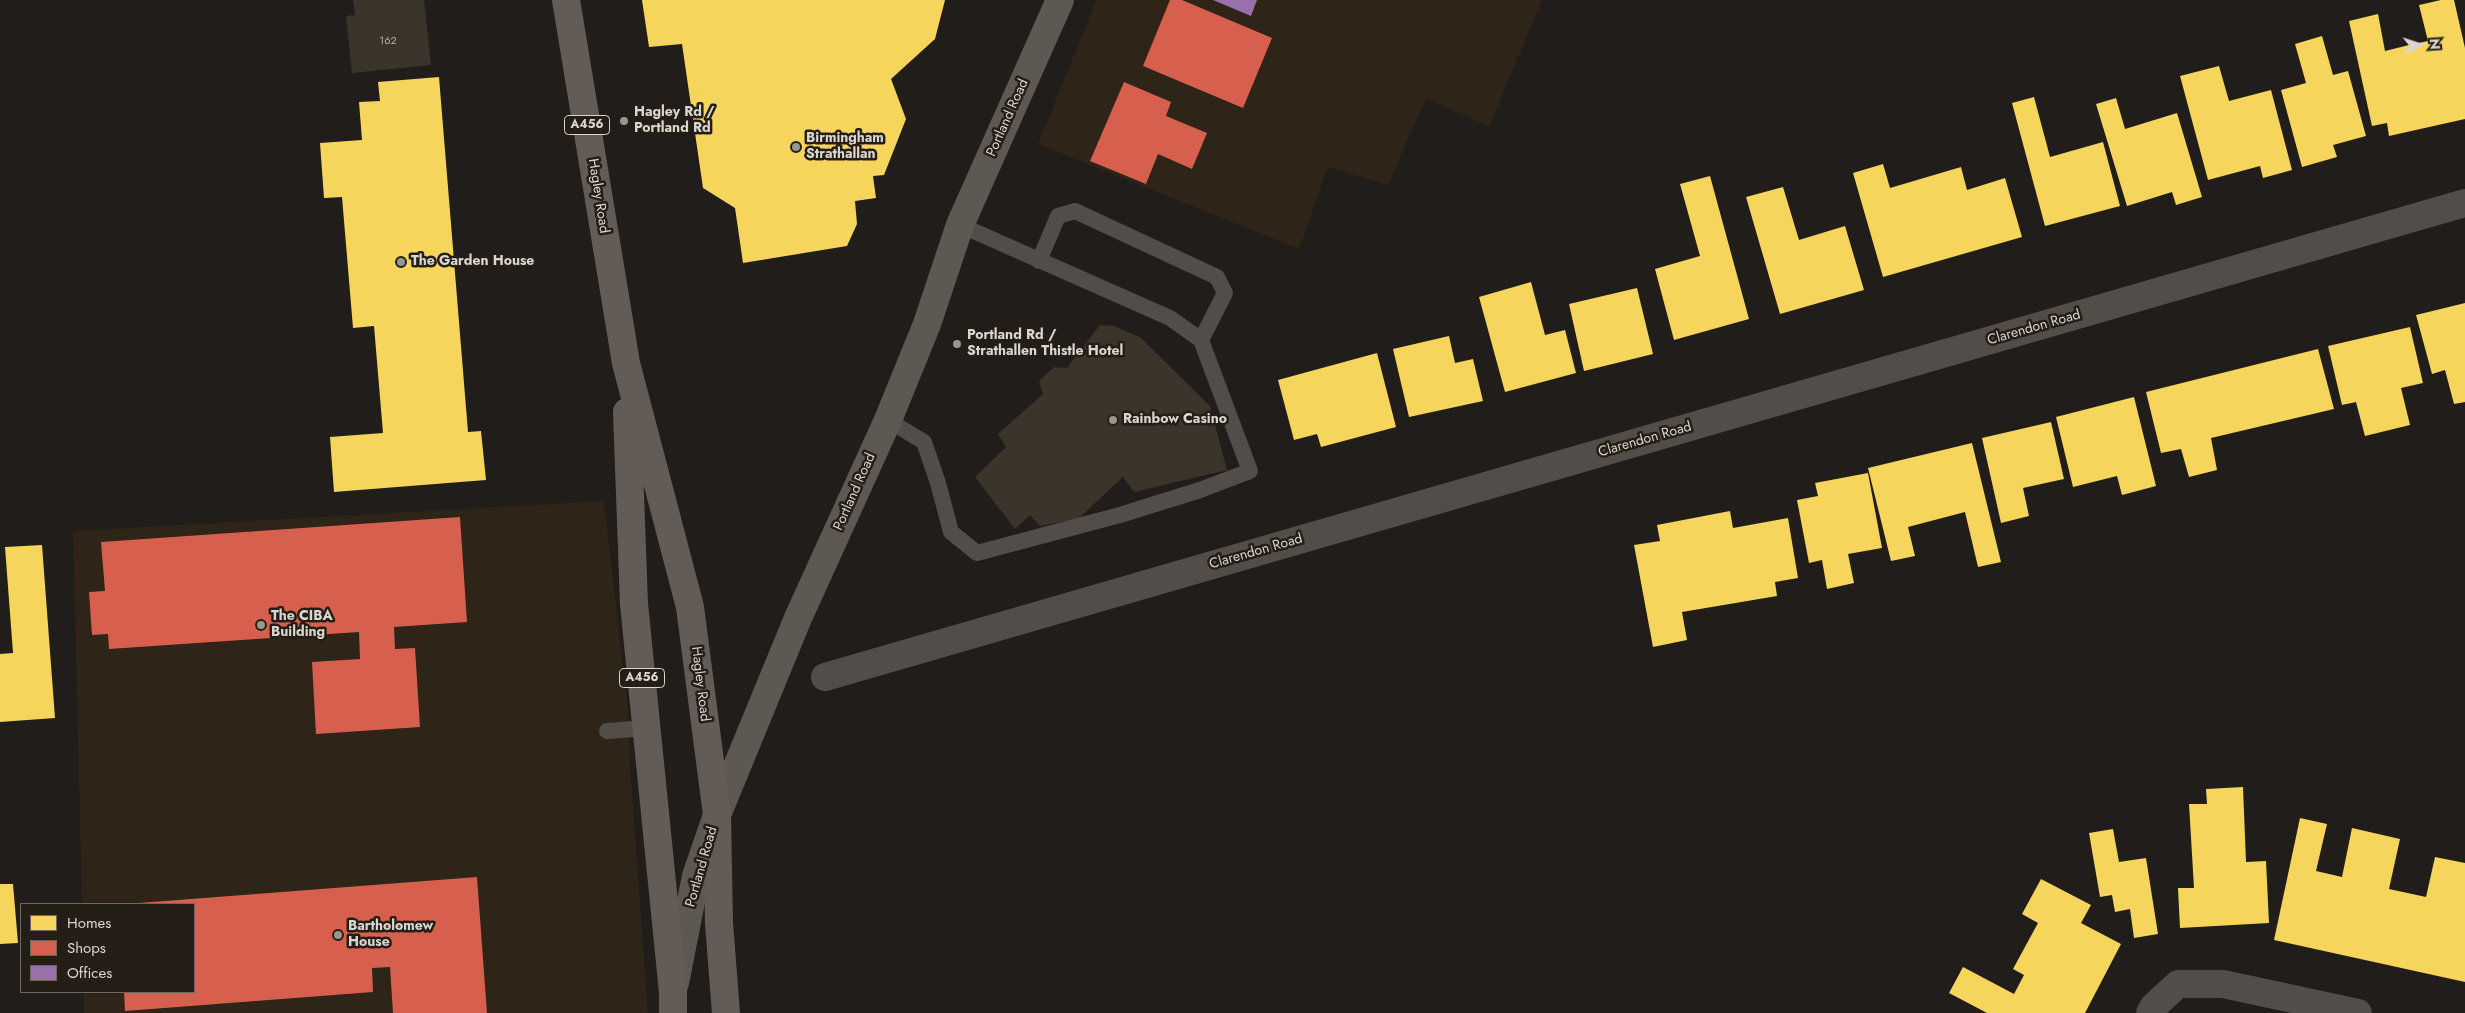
<!DOCTYPE html>
<style>
body{margin:0}
#map{position:relative;width:2465px;height:1013px;overflow:hidden;background:#201d1a;font-family:Jost,sans-serif}
canvas{display:block}
.legend{position:absolute;left:20px;top:903px;width:175px;height:90px;box-sizing:border-box;background:#241e16;border:1px solid #6d6860;margin:0;padding:6px 9px;list-style:none;font-size:15px;color:#dad6d0}
.legend li{display:flex;align-items:center;gap:10px;height:25px}
.legend b{width:25px;border:1px solid #6d6860}
.north{position:absolute;left:2395px;top:20px;width:50px;height:50px;-webkit-text-stroke:4px #241e16;paint-order:stroke;rotate:86deg;font-size:14px;font-weight:700;line-height:20px;text-align:center;color:#dad6d0}
.north::after{content:'';display:block;margin:auto;width:18px;height:22px;background:#dad6d0;clip-path:polygon(50% 0,100% 100%,50% 72%,0 100%)}
</style>
<div id="map">
<canvas width="2465" height="1013"></canvas>
<ul class="legend">
<li><b style="height:14px;background:#f6d55c"></b>Homes</li>
<li><b style="height:14px;background:#d6604d"></b>Shops</li>
<li><b style="height:14px;background:#9970ab"></b>Offices</li>
</ul>
<div class="north">N</div>
</div>
<script>
const ctx = document.querySelector('canvas').getContext('2d');
ctx.lineJoin = 'round';
function fill(path, color) { ctx.fillStyle = color; ctx.fill(path, 'evenodd'); }
const toPath = rows => new Path2D(rows.map(r => 'M' + r).join(''));
function strokePath(path, color, width, dash) { ctx.strokeStyle = color; ctx.lineWidth = width; ctx.lineCap = dash ? 'butt' : 'round'; ctx.setLineDash(dash || []); ctx.stroke(path); }
function label(font, color, halo, rows, align = 'center') {
  ctx.font = font + ' Jost,sans-serif'; ctx.lineWidth = 5; ctx.setLineDash([]); ctx.textBaseline = 'middle'; ctx.strokeStyle = halo; ctx.fillStyle = color; for (const [text, x, y, turn = 0] of rows) {
    ctx.save(); ctx.translate(x, y); ctx.rotate((+turn || 0) * Math.PI / 180); ctx.textAlign = isNaN(turn) ? turn : align; if (halo) ctx.strokeText(text, 0, 0); ctx.fillText(text, 0, 0); ctx.restore();
  }
}
fill(toPath([
 [1096,0,1542,0,1489,127,1426,98,1388,185,1328,167,1299,249,1038,144],
 [604,501,628,709,630,765,648,1013,84,1013,84,992,194,992,194,904,82,904,73,531]
]), '#2e2418');
fill(toPath([
 [642,0,945,0,935,39,891,79,906,119,884,175,873,176,876,198,855,201,857,224,847,246,743,263,735,208,703,188,682,44,649,47],
 [2441,0,2454,0,2465,48,2465,119,2389,136,2387,123,2372,126,2349,21,2378,14,2385,51,2409,45,2428,41,2419,5],
 [2322,36,2333,75,2348,71,2366,136,2333,145,2337,157,2302,167,2281,90,2306,83,2295,44],
 [2219,66,2229,101,2271,90,2292,170,2263,178,2260,166,2208,180,2180,76],
 [439,77,468,432,481,431,486,480,334,492,330,437,383,433,374,326,353,328,342,197,324,198,320,143,362,140,359,102,380,101,378,82],
 [2034,97,2050,157,2103,142,2120,206,2045,226,2012,103],
 [2116,98,2125,129,2177,113,2202,197,2176,205,2172,192,2127,206,2096,104],
 [1883,164,1890,188,1961,167,1967,190,2005,178,2022,237,1883,277,1853,173],
 [1710,176,1749,319,1674,340,1655,269,1700,256,1680,184],
 [1783,187,1799,240,1845,226,1864,290,1780,314,1746,197],
 [1531,282,1545,335,1565,330,1576,373,1505,392,1479,297],
 [1637,288,1653,354,1584,371,1569,304],
 [2465,303,2465,402,2454,404,2445,370,2432,374,2416,315],
 [2410,327,2423,383,2401,388,2410,425,2365,436,2356,402,2342,405,2328,346],
 [1449,336,1455,363,1473,359,1483,401,1409,417,1393,349],
 [2318,349,2334,409,2211,438,2217,470,2189,477,2181,449,2161,453,2146,392],
 [1377,353,1396,427,1321,447,1317,434,1294,440,1278,380],
 [2134,397,2156,486,2122,495,2117,476,2073,487,2056,417],
 [2051,422,2064,479,2023,488,2029,516,2001,523,1982,438],
 [1972,443,2001,562,1978,567,1965,512,1908,527,1915,556,1891,561,1868,468],
 [1868,473,1882,548,1848,554,1854,583,1827,589,1822,560,1809,563,1797,500,1818,496,1815,483],
 [1730,511,1733,528,1788,518,1798,578,1775,582,1777,596,1682,612,1687,640,1653,647,1634,545,1660,541,1657,525],
 [42,545,55,718,0,722,0,654,13,653,5,547],
 [2243,787,2246,862,2266,861,2269,923,2180,928,2178,888,2194,888,2189,804,2207,804,2206,789],
 [2300,818,2327,824,2316,871,2342,877,2352,828,2400,839,2389,889,2426,897,2435,857,2465,863,2465,982,2274,940],
 [2113,829,2119,862,2146,858,2158,934,2134,938,2130,909,2115,912,2112,895,2100,897,2089,833],
 [2041,879,2091,905,2081,923,2121,944,2085,1013,1987,1013,1949,993,1963,967,2014,994,2024,975,2013,969,2038,923,2022,914],
 [0,884,13,884,18,943,0,944]
]), '#f6d55c');
fill(toPath([
 [1170,0,1182,0,1272,38,1243,108,1143,66],
 [1124,82,1171,102,1166,116,1207,133,1192,169,1158,154,1146,184,1090,161],
 [460,517,467,622,394,627,395,649,415,648,420,727,316,734,312,662,360,659,359,632,109,649,108,634,92,635,89,592,105,591,101,542],
 [477,877,487,1013,393,1013,390,967,372,968,373,992,125,1011,124,992,194,992,194,904,139,903]
]), '#d6604d');
fill(toPath([
 [1213,0,1257,0,1251,16]
]), '#9970ab');
fill(toPath([
 [353,0,424,0,431,65,352,73,346,16,355,15],
 [1100,325,1114,326,1141,338,1210,406,1227,470,1134,492,1123,477,1078,519,1040,526,1030,515,1015,529,975,477,1006,447,998,434,1043,394,1039,381,1054,367,1067,368]
]), '#3b342b');
strokePath(toPath([
 [1039,261,1058,216,1075,211,1217,277,1225,293,1201,340],
 [888,420,924,442,938,483,951,532,977,553,1120,515,1200,490,1250,471,1201,340,1170,318,960,225],
 [607,731,647,728]
]), '#524d49', 16);
strokePath(toPath([
 [825,677,2465,203],
 [2150,1013,2154,1006,2178,984,2223,984,2358,1013]
]), '#524d49', 28);
strokePath(toPath([
 [675,983,696,876,717,815,798,618,888,420,927,324,960,225,1060,0]
]), '#5e5852', 28);
strokePath(toPath([
 [566,0,626,363,690,607,717,815,719,923,726,1013],
 [627,412,634,604,673,992,673,1013]
]), '#635c56', 28);
for (const [x, y, r, color] of [
 [624,121,5,"#999590"],
 [796,147,5,"#999590"],
 [401,262,5,"#999590"],
 [957,344,5,"#999590"],
 [1113,420,5,"#999590"],
 [261,625,5,"#999590"],
 [338,935,5,"#999590"]
]) { const dot = new Path2D(); dot.arc(x, y, r, 0, 2 * Math.PI); ctx.fillStyle = color; ctx.fill(dot); strokePath(dot, '#241e16', 2); }
label('11px', '#b2aea7', null, [
 ["162",388,41]
]);
for (const [x, y, w] of [
 [587,125,45],
 [642,678,45]
]) { const box = new Path2D(); box.roundRect(x - w / 2, y - 9.5, w, 19, 4); ctx.fillStyle = '#241e16'; ctx.fill(box); strokePath(box, '#dad6d0', 1); }
label('bold 12px', '#dad6d0', null, [
 ["A456",587,125],
 ["A456",642,678]
]);
label('bold 14px', '#dad6d0', '#241e16', [
 ["Hagley Rd /",634,113],
 ["Portland Rd",634,129],
 ["Birmingham",806,139],
 ["Strathallan",806,155],
 ["The Garden House",411,262],
 ["Portland Rd /",967,336],
 ["Strathallen Thistle Hotel",967,352],
 ["Rainbow Casino",1123,420],
 ["The CIBA",271,617],
 ["Building",271,633],
 ["Bartholomew",348,927],
 ["House",348,943]
], 'left');
label('14px', '#dad6d0', '#241e16', [
 ["Portland Road",1008,118,-66],
 ["Hagley Road",598,196,81],
 ["Clarendon Road",2034,328,-16],
 ["Clarendon Road",1645,440,-16],
 ["Portland Road",855,492,-66],
 ["Clarendon Road",1256,552,-16],
 ["Hagley Road",700,684,83],
 ["Portland Road",702,867,-74]
]);
</script>
